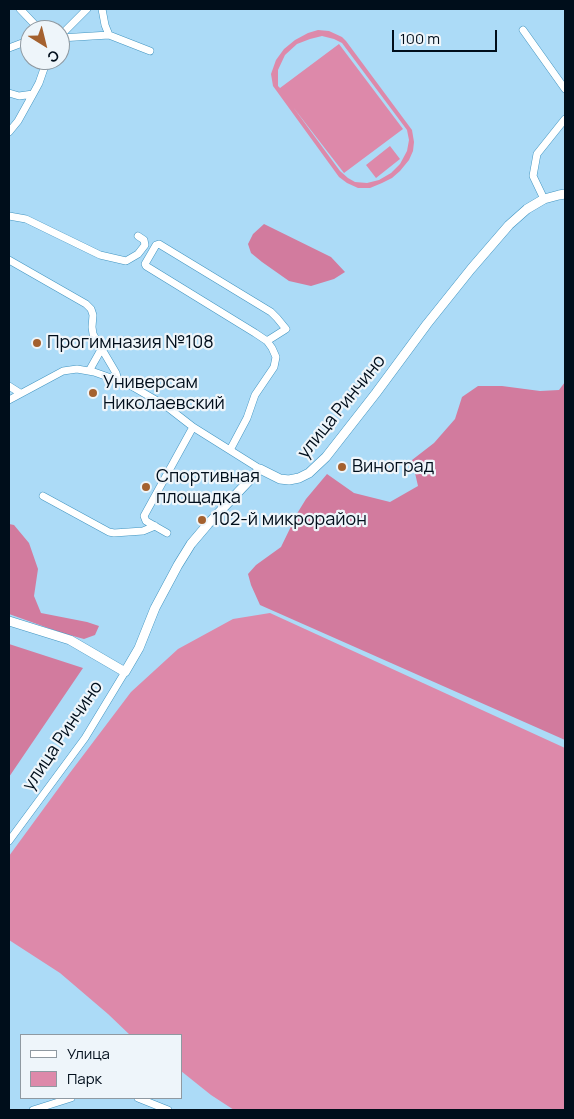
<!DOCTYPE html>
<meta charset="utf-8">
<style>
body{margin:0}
#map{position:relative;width:574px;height:1119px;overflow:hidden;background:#acdbf7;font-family:Manrope,sans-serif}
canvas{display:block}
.frame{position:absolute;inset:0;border:10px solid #000e1b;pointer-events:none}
.legend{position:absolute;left:20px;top:1034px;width:162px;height:65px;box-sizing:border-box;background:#eef5fa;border:1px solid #8f99a1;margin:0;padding:6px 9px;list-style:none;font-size:15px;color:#000e1b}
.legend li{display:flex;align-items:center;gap:10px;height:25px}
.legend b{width:25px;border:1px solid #8f99a1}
.north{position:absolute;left:20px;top:20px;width:50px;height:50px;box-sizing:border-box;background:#eef5fa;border:1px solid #8f99a1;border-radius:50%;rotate:144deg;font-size:14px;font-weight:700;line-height:20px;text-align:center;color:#000e1b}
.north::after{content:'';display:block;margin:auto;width:18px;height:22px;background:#a4612f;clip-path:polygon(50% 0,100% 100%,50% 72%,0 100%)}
.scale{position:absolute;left:392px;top:30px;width:105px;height:22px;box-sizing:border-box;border:2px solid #000e1b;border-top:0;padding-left:6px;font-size:15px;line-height:18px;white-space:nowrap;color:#000e1b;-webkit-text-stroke:4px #eef5fa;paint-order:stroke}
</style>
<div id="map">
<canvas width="574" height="1119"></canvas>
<div class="frame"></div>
<ul class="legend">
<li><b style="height:6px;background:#fff"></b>Улица</li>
<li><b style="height:14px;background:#dd89aa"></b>Парк</li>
</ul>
<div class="north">С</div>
<div class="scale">100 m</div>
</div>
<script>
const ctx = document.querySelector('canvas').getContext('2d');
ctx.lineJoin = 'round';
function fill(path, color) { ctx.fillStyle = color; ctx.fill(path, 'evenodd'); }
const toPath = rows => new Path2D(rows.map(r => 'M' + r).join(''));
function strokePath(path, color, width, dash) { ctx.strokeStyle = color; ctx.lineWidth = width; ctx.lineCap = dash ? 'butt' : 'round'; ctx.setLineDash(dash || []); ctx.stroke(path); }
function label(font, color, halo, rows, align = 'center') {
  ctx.font = font + ' Manrope,sans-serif'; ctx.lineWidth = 4.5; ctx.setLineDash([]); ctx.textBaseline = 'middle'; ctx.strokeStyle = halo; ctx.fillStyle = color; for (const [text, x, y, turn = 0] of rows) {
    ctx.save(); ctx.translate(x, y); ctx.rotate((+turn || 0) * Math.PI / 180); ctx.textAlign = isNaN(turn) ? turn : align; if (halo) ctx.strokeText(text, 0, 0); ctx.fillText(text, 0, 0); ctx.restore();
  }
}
fill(toPath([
 [318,30,329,31,342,37,346,41,412,130,414,142,413,151,409,160,400,171,392,178,382,183,370,188,358,188,347,183,339,177,273,86,271,74,276,60,284,49,295,40,308,33],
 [322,36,334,39,342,43,407,130,409,140,407,151,400,164,391,173,379,180,367,183,355,182,348,178,340,171,293,107,344,173,403,129,339,44,280,88,278,86,278,70,285,55,297,44,310,39],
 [390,146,400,159,376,178,366,165],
 [270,613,565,748,565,1110,234,1110,211,1095,181,1071,181,1035,130,1035,108,1014,60,973,9,940,9,856,69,774,131,692,178,649,233,619]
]), '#dd89aa');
fill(toPath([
 [264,224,331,257,345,272,334,279,311,286,289,281,262,262,251,253,248,244,253,234],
 [565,382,565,740,260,605,251,585,248,574,256,565,281,547,298,512,306,499,327,474,354,493,390,502,418,486,412,460,434,443,455,419,462,397,478,386,502,386,540,391,559,390],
 [9,524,14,525,29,543,38,569,34,596,41,613,87,622,99,626,95,635,84,639,62,633,9,614],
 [9,644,83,668,9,777]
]), '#d27b9e');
const minor = toPath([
 [20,9,40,30],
 [102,9,105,25,109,35],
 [523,30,565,89],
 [60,36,87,9],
 [60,38,109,35,150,51],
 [9,48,30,40],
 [9,93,19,96,33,94,39,83,47,60],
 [9,132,18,121,33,94],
 [544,199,533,176,537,154,565,119],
 [9,216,26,219,100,255,126,261,138,254,145,245,144,240,138,236],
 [9,260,86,304,91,309,93,315,92,327,93,334,116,373,118,380],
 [89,371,102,348],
 [9,386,20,393],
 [9,400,63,371,77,369,94,372,128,384,166,406,193,427,260,469],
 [230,450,247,418,255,395,274,367,276,357,272,348,267,341,255,333,146,266,145,264,156,245,159,244,271,312,277,318,286,329,267,341],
 [43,496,109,532,114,533,143,531,155,526],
 [167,533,146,521,144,516,193,427],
 [9,841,85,738,125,672],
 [138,1098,168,1110],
 [33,1110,71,1098]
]);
const tertiary = toPath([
 [9,621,70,640,125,672,139,648,155,608,178,565,191,544,208,524,260,469,280,479,289,480,299,478,309,473,326,457,376,393,427,324,471,269,509,225,527,209,544,199,559,195,565,194]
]);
strokePath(minor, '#4295c1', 8);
strokePath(tertiary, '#4295c1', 10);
strokePath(minor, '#fff', 7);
strokePath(tertiary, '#fff', 9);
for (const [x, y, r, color] of [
 [37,343,5,"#a4612f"],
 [93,393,5,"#a4612f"],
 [342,467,5,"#a4612f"],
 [146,487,5,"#a4612f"],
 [202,520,5,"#a4612f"]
]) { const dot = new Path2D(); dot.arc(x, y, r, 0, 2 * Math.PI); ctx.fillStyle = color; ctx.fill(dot); strokePath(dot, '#eef5fa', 2); }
label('18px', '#000e1b', '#eef5fa', [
 ["Прогимназия №108",47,343],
 ["Универсам",103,383],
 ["Николаевский",103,404],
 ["Виноград",352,467],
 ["Спортивная",156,477],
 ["площадка",156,498],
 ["102-й микрорайон",212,520]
], 'left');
label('18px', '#000e1b', '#eef5fa', [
 ["улица Ринчино",342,407,-51],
 ["улица Ринчино",63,736,-56]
]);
</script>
